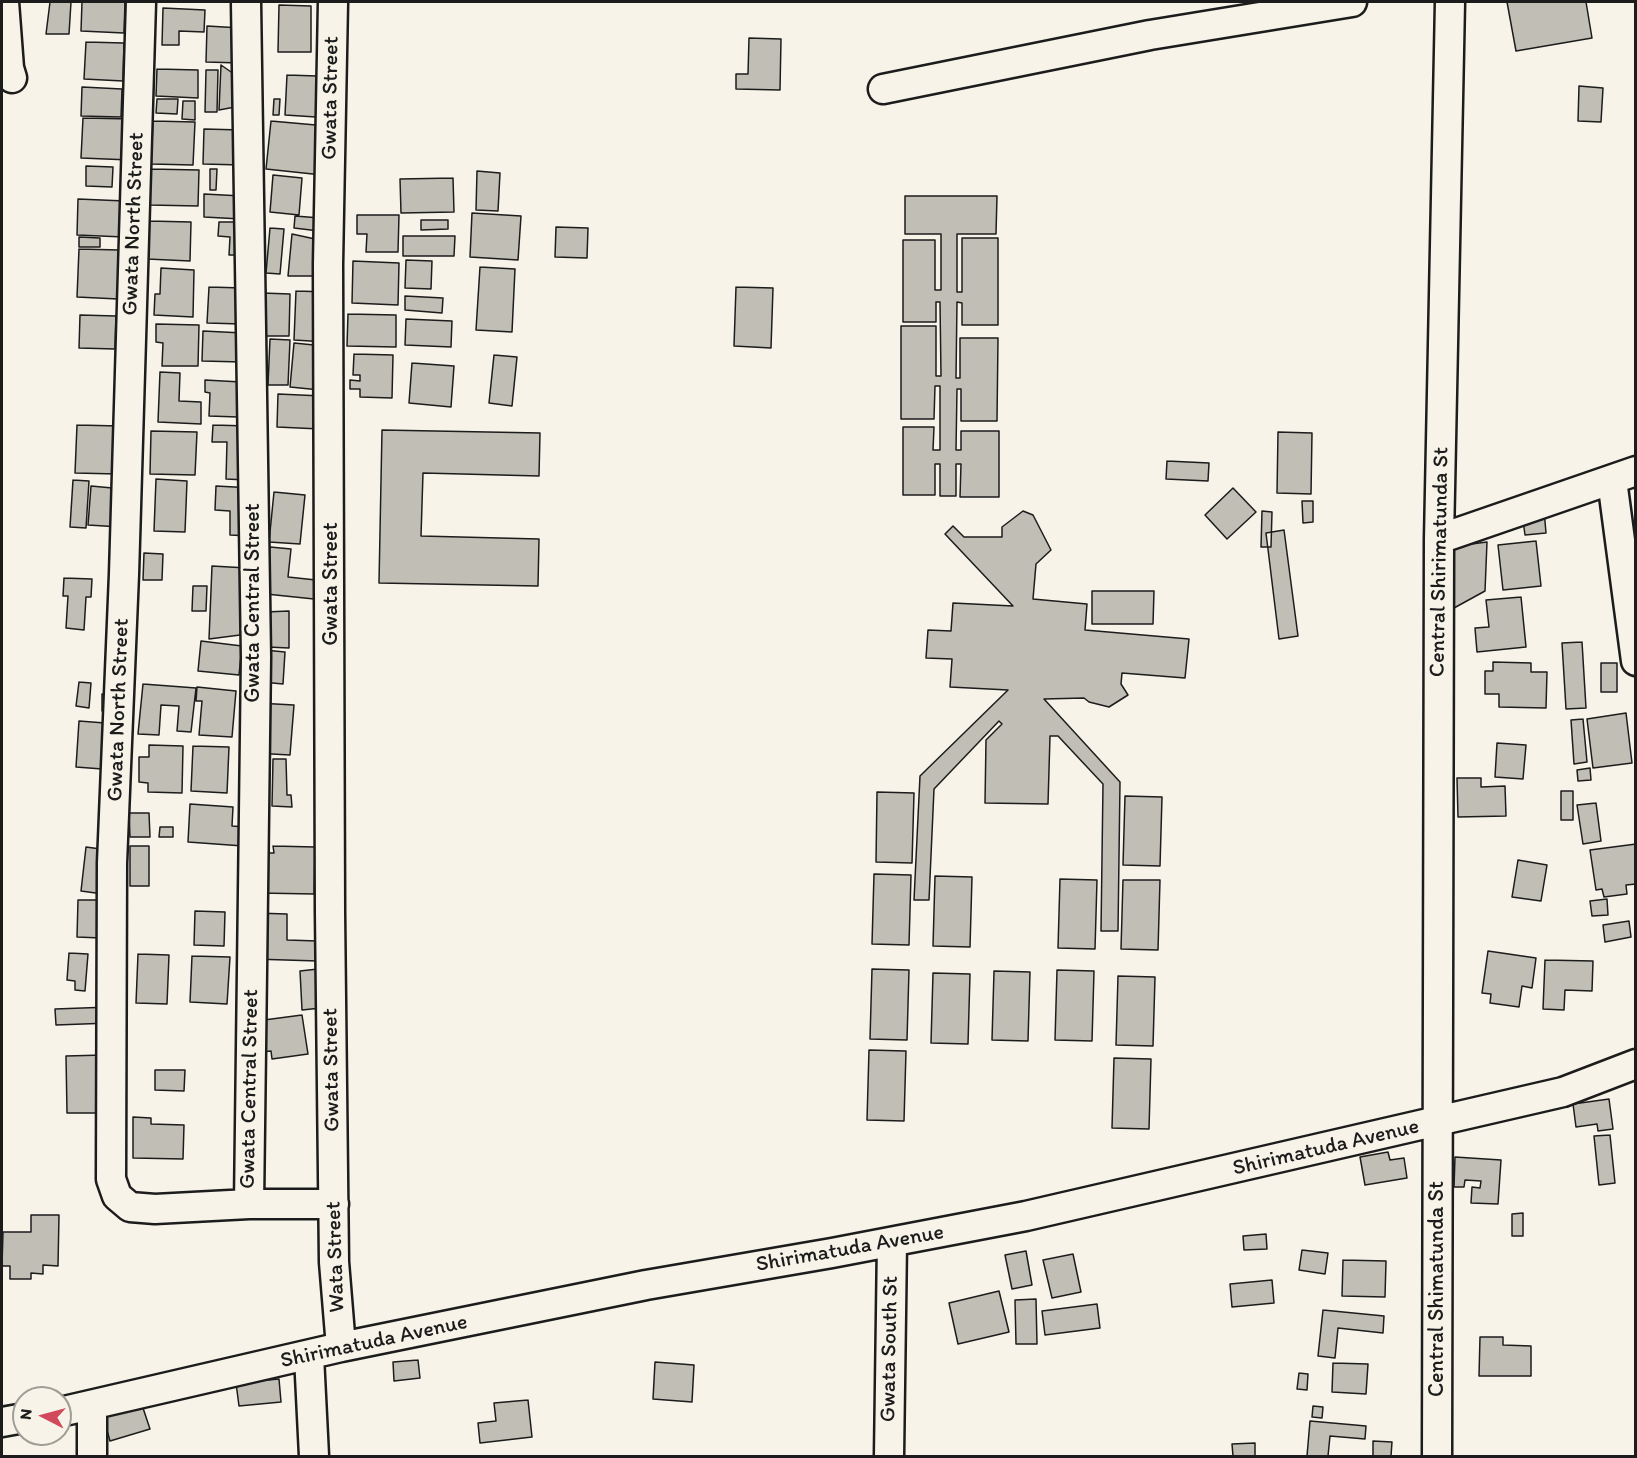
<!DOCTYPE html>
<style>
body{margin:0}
#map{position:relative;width:1637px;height:1458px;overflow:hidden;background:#f7f3e8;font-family:Itim,sans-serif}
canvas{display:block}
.frame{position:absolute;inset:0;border:3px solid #1c1c1c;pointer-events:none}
.north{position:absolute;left:12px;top:1386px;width:60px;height:60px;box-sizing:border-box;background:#f7f3e8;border:2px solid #9f9d96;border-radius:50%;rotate:276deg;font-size:16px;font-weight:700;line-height:24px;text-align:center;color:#1c1c1c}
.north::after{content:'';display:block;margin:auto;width:21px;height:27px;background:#d1495b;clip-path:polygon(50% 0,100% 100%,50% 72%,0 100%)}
</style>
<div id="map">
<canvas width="1637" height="1458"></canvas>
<div class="frame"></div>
<div class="north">N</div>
</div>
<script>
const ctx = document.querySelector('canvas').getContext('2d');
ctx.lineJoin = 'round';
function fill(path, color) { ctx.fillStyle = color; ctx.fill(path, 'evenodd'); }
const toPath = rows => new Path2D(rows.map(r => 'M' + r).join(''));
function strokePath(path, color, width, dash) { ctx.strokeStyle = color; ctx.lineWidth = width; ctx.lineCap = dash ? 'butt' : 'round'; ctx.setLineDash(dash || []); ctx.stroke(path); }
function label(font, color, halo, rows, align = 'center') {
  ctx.font = font + ' Itim,sans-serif'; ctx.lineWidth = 4.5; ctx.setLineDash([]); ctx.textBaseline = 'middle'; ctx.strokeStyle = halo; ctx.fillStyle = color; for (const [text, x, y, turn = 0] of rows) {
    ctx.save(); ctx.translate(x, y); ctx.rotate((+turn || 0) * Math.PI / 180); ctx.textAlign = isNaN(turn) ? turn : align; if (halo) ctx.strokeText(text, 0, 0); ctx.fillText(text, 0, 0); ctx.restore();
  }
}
const building = toPath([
 [50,2,71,2,69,34,46,34,50,2],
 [82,2,125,2,124,33,81,31,82,2],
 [1507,2,1586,2,1592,38,1516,51,1507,2],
 [279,5,311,6,311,52,278,52,279,5],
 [163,8,205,10,204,32,179,31,179,45,162,45,163,8],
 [207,26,241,28,240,63,206,62,207,26],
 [749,38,781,39,780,90,736,89,736,74,748,74,749,38],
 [86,42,124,43,123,81,84,79,86,42],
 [221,65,234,74,235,107,219,110,221,65],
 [157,69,198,70,198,98,156,96,157,69],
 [206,70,218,70,217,112,205,112,206,70],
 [287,75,317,76,316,117,285,115,287,75],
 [1579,86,1603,88,1601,122,1578,121,1579,86],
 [82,87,122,89,121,117,81,116,82,87],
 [157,99,178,99,177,114,156,113,157,99],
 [274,99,280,99,279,115,273,115,274,99],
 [183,101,195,101,195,120,182,119,183,101],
 [83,118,132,119,130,160,81,158,83,118],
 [153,121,195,122,193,165,151,164,153,121],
 [271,121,327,126,322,175,266,169,271,121],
 [204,129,242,130,241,165,203,164,204,129],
 [86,166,113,167,112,187,86,186,86,166],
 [150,169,199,170,198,206,149,205,150,169],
 [210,169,217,169,216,190,210,190,210,169],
 [477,171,500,173,498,211,476,210,477,171],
 [273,175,302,178,299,215,270,212,273,175],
 [453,178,454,212,401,213,400,179,453,178],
 [204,194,242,196,241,219,204,217,204,194],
 [905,196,997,196,996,234,957,234,957,292,962,292,962,238,998,238,998,325,962,325,962,303,957,302,956,378,960,378,960,338,998,338,997,421,961,421,961,389,957,389,956,450,961,450,961,431,999,431,999,497,960,497,961,464,956,464,956,496,940,496,940,464,935,464,935,495,903,495,903,427,934,427,933,450,940,450,940,386,935,386,934,419,901,419,901,326,936,326,936,376,941,376,940,302,936,302,936,322,903,322,903,240,935,240,935,290,941,290,941,234,905,234,905,196],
 [78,199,125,201,124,237,77,235,78,199],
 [472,213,521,216,518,260,470,257,472,213],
 [357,215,399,215,398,252,366,252,367,234,357,234,357,215],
 [295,216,320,218,319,231,294,228,295,216],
 [421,220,448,220,448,229,421,230,421,220],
 [149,221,191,222,190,261,147,259,149,221],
 [219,222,242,222,240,255,229,255,230,237,218,236,219,222],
 [556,227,588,228,587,258,555,257,556,227],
 [270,228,284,229,280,274,266,273,270,228],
 [292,234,315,239,320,276,288,276,292,234],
 [403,236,455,236,454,256,403,256,403,236],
 [79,237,100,238,100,247,79,247,79,237],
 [79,249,119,250,118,299,77,297,79,249],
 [406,260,432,261,431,289,405,288,406,260],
 [353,261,399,263,398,305,352,303,353,261],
 [480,267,515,269,512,332,476,330,480,267],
 [161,268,194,270,193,317,154,315,155,294,160,294,161,268],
 [209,287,243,288,241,324,207,323,209,287],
 [736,287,773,288,771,348,734,346,736,287],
 [296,291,328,292,326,342,294,340,296,291],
 [262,293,290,294,289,336,261,336,262,293],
 [405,296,443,298,442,313,405,310,405,296],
 [348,314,396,315,396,347,347,346,348,314],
 [80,315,116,316,115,349,79,348,80,315],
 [406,319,452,321,451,347,405,345,406,319],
 [156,324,199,325,198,366,162,366,163,343,156,342,156,324],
 [203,331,243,333,242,362,202,361,203,331],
 [270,339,290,340,288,385,268,385,270,339],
 [294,343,324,346,320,390,290,387,294,343],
 [354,354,393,355,392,398,360,397,360,389,350,389,350,380,360,381,360,375,353,375,354,354],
 [494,355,517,357,512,406,489,403,494,355],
 [412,363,454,366,451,407,409,403,412,363],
 [160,372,180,373,179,401,201,402,201,424,158,422,160,372],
 [205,380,241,382,238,417,209,416,210,393,205,392,205,380],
 [278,394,322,396,320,429,277,427,278,394],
 [77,425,119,426,117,474,75,473,77,425],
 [213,425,248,426,246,480,226,479,227,442,212,442,213,425],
 [382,430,540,433,539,476,423,473,421,536,539,539,538,586,379,583,382,430],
 [151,431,197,432,195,475,150,474,151,431],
 [1278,432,1312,433,1311,494,1277,493,1278,432],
 [1167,461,1209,463,1208,481,1166,479,1167,461],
 [156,479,187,481,185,532,154,531,156,479],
 [73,480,89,481,86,528,70,527,73,480],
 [91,486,123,489,120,527,88,525,91,486],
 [216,486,253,488,250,536,230,535,230,511,215,510,216,486],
 [1233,488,1256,512,1227,539,1205,515,1233,488],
 [274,492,305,495,300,544,269,542,274,492],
 [1302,501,1313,501,1313,522,1303,523,1302,501],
 [1544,510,1546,533,1525,535,1522,513,1544,510],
 [1023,511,1033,515,1051,550,1036,564,1033,599,1087,604,1085,630,1189,639,1185,678,1122,673,1121,684,1128,695,1109,707,1089,702,1084,698,1044,699,1120,782,1118,931,1101,931,1103,784,1058,736,1050,736,1048,804,985,803,986,740,1002,724,999,721,934,789,929,900,914,900,920,776,1008,690,950,687,952,659,926,658,928,630,951,631,953,603,1013,606,945,534,953,526,964,537,1002,537,1002,527,1023,511],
 [1262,511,1272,512,1271,547,1261,547,1262,511],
 [1284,530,1298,636,1279,639,1266,533,1284,530],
 [1536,541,1541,586,1503,590,1498,545,1536,541],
 [1487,542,1485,591,1454,608,1448,547,1487,542],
 [270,547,291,549,288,577,316,580,314,599,266,594,270,547],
 [144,553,163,554,162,580,143,580,144,553],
 [212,566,247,568,240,635,209,639,212,566],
 [64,578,92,579,91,597,86,597,84,630,66,628,68,596,63,596,64,578],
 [193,586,207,586,206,611,192,611,193,586],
 [1092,591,1154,591,1153,624,1092,624,1092,591],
 [1521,597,1526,647,1477,652,1475,628,1489,627,1486,600,1521,597],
 [289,611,289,648,267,647,265,612,289,611],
 [201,641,242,646,239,675,198,671,201,641],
 [1582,642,1586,708,1566,709,1562,643,1582,642],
 [264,650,285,652,283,684,262,682,264,650],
 [1493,662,1531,663,1531,672,1547,672,1546,708,1499,707,1499,694,1485,694,1485,671,1493,671,1493,662],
 [1601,663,1617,663,1617,692,1601,692,1601,663],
 [79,682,91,683,89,708,76,706,79,682],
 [143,684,196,688,191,732,177,731,179,706,161,705,159,735,138,734,143,684],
 [197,687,236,691,232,737,199,735,202,701,196,701,197,687],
 [102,694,116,694,116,711,102,711,102,694],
 [257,703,294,705,290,755,254,753,257,703],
 [1626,713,1632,763,1593,768,1587,719,1626,713],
 [1583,719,1587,762,1574,764,1571,720,1583,719],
 [79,721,105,723,102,769,76,767,79,721],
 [1497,743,1526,745,1523,779,1495,777,1497,743],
 [149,745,183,746,182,793,148,792,148,783,139,782,139,757,149,757,149,745],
 [193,746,229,747,227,793,191,791,193,746],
 [273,759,286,759,287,795,291,795,292,807,272,806,273,759],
 [1590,768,1591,780,1578,781,1577,770,1590,768],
 [1457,778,1481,778,1481,787,1505,786,1506,816,1458,817,1457,778],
 [1561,791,1573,791,1573,820,1561,820,1561,791],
 [877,792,914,793,912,863,876,862,877,792],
 [1125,796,1162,797,1160,866,1123,865,1125,796],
 [1596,803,1601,841,1583,844,1577,805,1596,803],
 [190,804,233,807,232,826,245,827,243,846,188,842,190,804],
 [129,813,149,813,150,837,130,837,129,813],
 [160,827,173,827,173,837,159,837,160,827],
 [1636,844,1636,884,1626,885,1627,894,1604,897,1602,889,1596,890,1590,850,1636,844],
 [130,846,149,846,149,886,130,886,130,846],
 [273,846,315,847,314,894,258,893,259,853,274,853,273,846],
 [86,847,108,850,103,894,81,891,86,847],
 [1518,860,1547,865,1541,901,1512,897,1518,860],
 [874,874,911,875,909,945,872,944,874,874],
 [935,876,972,877,970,947,933,946,935,876],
 [1060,879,1097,880,1095,949,1058,948,1060,879],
 [1123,880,1160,880,1158,950,1121,949,1123,880],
 [1607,899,1608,915,1592,916,1590,901,1607,899],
 [78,900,103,900,101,938,77,937,78,900],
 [195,911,225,912,224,946,194,945,195,911],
 [255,913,287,914,287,940,318,941,318,961,253,959,255,913],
 [1629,921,1631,937,1605,942,1603,925,1629,921],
 [1488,951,1536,958,1532,988,1522,986,1519,1007,1490,1003,1491,994,1482,993,1488,951],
 [69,953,88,954,85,991,75,990,75,981,67,980,69,953],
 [138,954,169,955,167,1004,136,1003,138,954],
 [192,956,230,957,227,1004,190,1002,192,956],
 [1545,960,1593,961,1592,991,1565,990,1564,1010,1543,1009,1545,960],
 [318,969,321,1008,302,1010,300,971,318,969],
 [872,969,909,970,907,1040,870,1039,872,969],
 [1057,970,1094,971,1092,1041,1055,1040,1057,970],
 [994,971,1030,972,1028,1041,992,1040,994,971],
 [933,973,970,974,968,1044,931,1043,933,973],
 [1118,976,1155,977,1153,1046,1116,1045,1118,976],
 [110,1007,110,1023,56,1025,55,1009,110,1007],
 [302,1015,308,1054,272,1059,271,1051,262,1052,259,1035,266,1034,264,1020,302,1015],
 [869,1050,906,1051,904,1121,867,1120,869,1050],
 [104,1055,105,1113,67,1113,66,1056,104,1055],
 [1114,1058,1151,1059,1149,1129,1112,1128,1114,1058],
 [155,1070,185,1070,184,1091,155,1090,155,1070],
 [1609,1099,1613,1129,1598,1131,1597,1124,1576,1127,1573,1104,1609,1099],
 [133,1117,151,1118,151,1124,184,1125,183,1159,133,1158,133,1117],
 [1610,1135,1615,1183,1599,1185,1594,1136,1610,1135],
 [1388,1152,1390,1160,1404,1158,1407,1178,1365,1185,1360,1157,1388,1152],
 [1455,1157,1501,1160,1498,1204,1471,1203,1472,1187,1480,1188,1481,1181,1465,1180,1464,1187,1454,1187,1455,1157],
 [1523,1213,1523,1236,1512,1236,1512,1214,1523,1213],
 [31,1215,59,1215,58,1266,43,1265,43,1274,31,1273,31,1279,10,1279,10,1266,2,1266,3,1232,31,1232,31,1215],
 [1266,1234,1267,1249,1244,1250,1243,1236,1266,1234],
 [1302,1250,1328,1253,1325,1274,1299,1270,1302,1250],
 [1026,1251,1032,1285,1012,1289,1005,1255,1026,1251],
 [1073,1254,1081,1292,1052,1298,1043,1260,1073,1254],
 [1343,1260,1386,1261,1385,1297,1342,1296,1343,1260],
 [1272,1280,1274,1303,1232,1307,1230,1284,1272,1280],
 [999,1291,1009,1332,958,1344,949,1303,999,1291],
 [1036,1299,1037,1344,1016,1344,1015,1300,1036,1299],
 [1097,1304,1100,1328,1045,1335,1042,1311,1097,1304],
 [1323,1310,1384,1316,1383,1333,1338,1328,1335,1358,1318,1356,1323,1310],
 [1480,1337,1503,1337,1503,1345,1531,1346,1531,1376,1479,1376,1480,1337],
 [418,1360,420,1378,394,1381,393,1362,418,1360],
 [655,1362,694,1365,692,1402,653,1399,655,1362],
 [1333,1363,1368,1364,1366,1394,1332,1392,1333,1363],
 [1299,1373,1308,1374,1307,1390,1297,1389,1299,1373],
 [279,1379,281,1402,239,1406,236,1383,279,1379],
 [528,1400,532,1437,480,1443,478,1423,496,1421,494,1403,528,1400],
 [142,1405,150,1429,110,1441,103,1416,142,1405],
 [1313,1406,1323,1407,1322,1418,1312,1417,1313,1406],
 [1310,1421,1366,1426,1365,1439,1330,1436,1328,1456,1307,1456,1310,1421],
 [1373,1441,1392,1442,1391,1456,1373,1456,1373,1441],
 [1255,1443,1255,1456,1233,1456,1232,1444,1255,1443]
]);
fill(building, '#c0beb5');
strokePath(building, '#1c1c1c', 1.5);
const street = toPath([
 [4,2,9,68,12,78],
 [141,2,124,574,112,863,111,1179,117,1196,130,1207,155,1209,249,1204,334,1204],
 [246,2,256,657,249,1204],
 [333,2,328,264,330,912,334,1262,341,1347],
 [883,89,1150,35,1352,2],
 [1612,480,1636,661],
 [1439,539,1636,471],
 [309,1356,314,1456],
 [60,1412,341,1347,646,1285,832,1253,1026,1216,1563,1092,1636,1064],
 [2,1422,24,1418],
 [92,1456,92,1405],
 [889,1456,892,1242],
 [1437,1456,1439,539,1450,2]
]);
strokePath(street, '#1c1c1c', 33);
strokePath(street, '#f7f3e8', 28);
label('22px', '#1c1c1c', '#f7f3e8', [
 ["Gwata Street",331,98,-89],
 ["Gwata North Street",134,224,-88],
 ["Central Shirimatunda St",1440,562,-89],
 ["Gwata Street",331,584,-90],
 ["Gwata Central Street",253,603,-90],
 ["Gwata North Street",119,710,-88],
 ["Gwata Street",332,1070,-91],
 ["Gwata Central Street",250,1089,-89],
 ["Shirimatuda Avenue",1326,1148,-13],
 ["Shirimatuda Avenue",850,1249,-10],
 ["Wata Street",336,1257,-92],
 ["Central Shimatunda St",1437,1289,-90],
 ["Shirimatuda Avenue",374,1342,-12],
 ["Gwata South St",890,1349,-89]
]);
</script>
